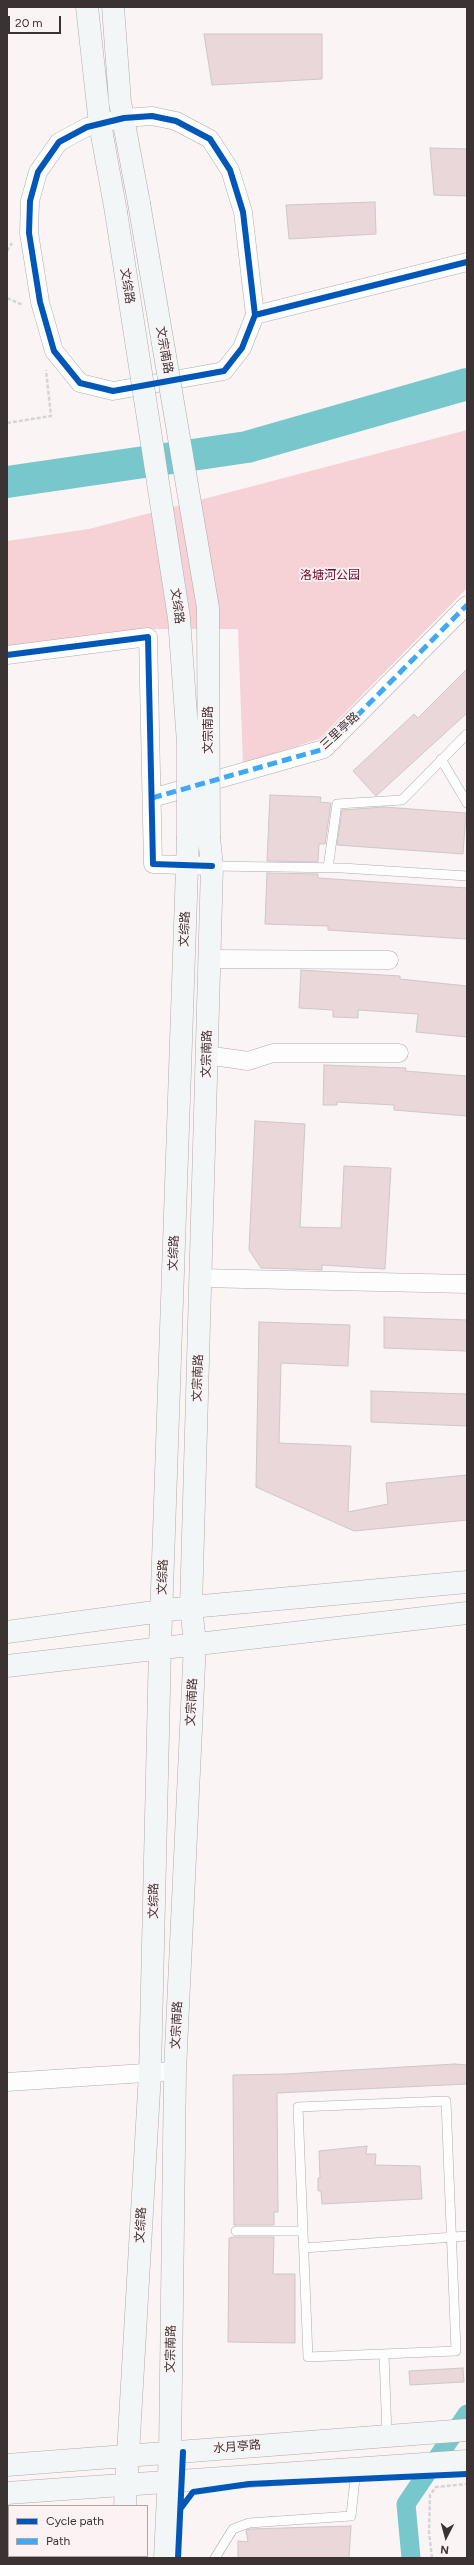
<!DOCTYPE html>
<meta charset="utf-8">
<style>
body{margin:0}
#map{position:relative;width:474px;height:2565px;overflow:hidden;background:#faf4f5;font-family:Figtree,sans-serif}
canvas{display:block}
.frame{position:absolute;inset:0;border:8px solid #3b3233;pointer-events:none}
.legend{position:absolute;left:8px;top:2505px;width:140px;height:52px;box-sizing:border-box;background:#fcf2f3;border:1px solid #afa5a6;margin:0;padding:5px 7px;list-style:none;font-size:12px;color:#3b3233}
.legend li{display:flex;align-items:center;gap:8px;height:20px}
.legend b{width:20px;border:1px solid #afa5a6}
.north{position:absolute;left:426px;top:2517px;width:40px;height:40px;-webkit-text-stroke:3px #fcf2f3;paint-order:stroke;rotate:186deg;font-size:11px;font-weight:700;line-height:16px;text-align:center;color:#3b3233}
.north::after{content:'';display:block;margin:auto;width:14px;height:18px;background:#3b3233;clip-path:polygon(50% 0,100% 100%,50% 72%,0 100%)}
.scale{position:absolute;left:8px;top:16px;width:53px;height:18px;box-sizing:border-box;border:2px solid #3b3233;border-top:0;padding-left:5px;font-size:12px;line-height:14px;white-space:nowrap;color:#3b3233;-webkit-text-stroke:3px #fcf2f3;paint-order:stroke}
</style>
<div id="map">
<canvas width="474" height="2565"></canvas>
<div class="frame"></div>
<ul class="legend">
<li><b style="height:5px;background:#0057b8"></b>Cycle path</li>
<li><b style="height:5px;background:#3fa9f5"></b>Path</li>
</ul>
<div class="north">N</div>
<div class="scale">20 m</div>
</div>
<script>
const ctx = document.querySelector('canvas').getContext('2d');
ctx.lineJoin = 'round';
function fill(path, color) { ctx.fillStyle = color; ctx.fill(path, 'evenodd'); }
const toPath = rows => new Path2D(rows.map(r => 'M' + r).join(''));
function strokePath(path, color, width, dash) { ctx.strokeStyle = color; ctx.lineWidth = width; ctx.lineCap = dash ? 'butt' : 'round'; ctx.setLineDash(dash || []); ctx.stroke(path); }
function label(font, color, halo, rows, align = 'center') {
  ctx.font = font + ' Figtree,"Noto Sans SC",sans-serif'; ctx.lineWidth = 3.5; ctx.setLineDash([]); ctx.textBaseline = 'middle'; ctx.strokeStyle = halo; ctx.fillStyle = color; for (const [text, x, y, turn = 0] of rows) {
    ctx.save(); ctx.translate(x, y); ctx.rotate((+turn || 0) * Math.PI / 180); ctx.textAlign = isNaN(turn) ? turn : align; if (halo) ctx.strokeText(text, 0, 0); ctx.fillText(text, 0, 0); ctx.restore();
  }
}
fill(toPath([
 [467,430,467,588,319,739,243,764,238,629,143,629,7,650,7,541,89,529]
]), '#f6d2d6');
strokePath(toPath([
 [411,2558,406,2504,467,2414]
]), '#78c7cc', 19);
strokePath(toPath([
 [7,482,247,447,467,384]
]), '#78c7cc', 32);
const building = toPath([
 [204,34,322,34,322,79,212,85,204,34],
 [430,148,467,149,467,196,434,195,430,148],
 [375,202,376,234,289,239,286,205,375,202],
 [467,669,467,713,376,796,353,771,414,714,418,718,467,669],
 [270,795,321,797,320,802,331,803,325,844,319,844,318,862,267,861,270,795],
 [384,807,466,813,463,854,337,845,342,810,384,807],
 [267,873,318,874,318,878,467,888,467,939,328,930,328,926,265,924,267,873],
 [301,970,400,976,400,979,467,986,467,1037,416,1032,418,1014,358,1010,358,1018,333,1017,333,1010,299,1008,301,970],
 [324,1065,406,1068,405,1071,467,1076,467,1116,394,1110,394,1105,337,1102,337,1105,323,1105,324,1065],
 [255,1121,305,1124,300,1227,341,1228,344,1166,391,1168,385,1269,322,1265,322,1270,261,1268,249,1250,255,1121],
 [384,1317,467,1320,467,1351,384,1348,384,1317],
 [259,1322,350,1325,348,1366,281,1363,279,1443,351,1446,348,1512,388,1504,386,1483,467,1475,467,1520,354,1531,256,1487,259,1322],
 [371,1391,467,1394,467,1426,371,1422,371,1391],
 [455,2064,467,2065,467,2084,277,2093,278,2212,274,2212,274,2225,234,2225,233,2075,285,2074,455,2064],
 [367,2146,366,2154,376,2154,375,2165,420,2166,422,2199,322,2204,321,2191,318,2191,318,2178,320,2178,319,2151,367,2146],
 [234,2237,274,2237,273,2274,295,2274,295,2343,228,2342,229,2238,234,2237],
 [463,2368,464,2382,410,2385,409,2371,463,2368],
 [351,2526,349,2558,238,2558,238,2541,248,2542,246,2530,250,2529,351,2526]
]);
fill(building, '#ead7da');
strokePath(building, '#cec6c7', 1);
const service = toPath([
 [441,759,467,803],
 [212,866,342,868,467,876],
 [328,868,337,804,402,800,467,734],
 [446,2101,456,2351,308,2357,298,2107,446,2101],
 [236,2231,303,2231],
 [304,2248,467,2236],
 [384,2354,387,2436],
 [215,2558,233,2529,249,2523,351,2516,355,2478]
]);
const minor = toPath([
 [255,315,243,212,230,170,210,139,176,121,152,116,124,118,87,127,59,142,38,172,30,201,29,233,40,302,54,351,80,383,113,391,224,371,242,348,255,315,467,262],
 [7,655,148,637,153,864,212,866],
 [152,798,324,749,467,605],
 [209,959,389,960],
 [206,1055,248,1061,273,1053,399,1053],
 [200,1278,467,1284],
 [7,2082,175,2071]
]);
const secondary = toPath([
 [87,7,100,124,116,212],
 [113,7,120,102,139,203],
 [7,1632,191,1607,467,1582],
 [7,1666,467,1613],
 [7,2465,467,2430],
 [7,2493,467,2461],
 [125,2506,150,2073,160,1647,188,839],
 [124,2558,124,2556],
 [165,2558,170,2453,175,2071,195,1643,191,1607,212,866,209,838]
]);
strokePath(service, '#b1aaab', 10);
strokePath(minor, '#b1aaab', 19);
strokePath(secondary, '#b1aaab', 23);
strokePath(toPath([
 [7,251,12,243],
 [7,298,23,305],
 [7,423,51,416,46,370],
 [432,2558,429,2532,430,2495,436,2487,467,2484]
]), '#d6d4d5', 2.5, [4, 2]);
strokePath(service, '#fefdfe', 9);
strokePath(minor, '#fefdfe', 18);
strokePath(secondary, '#f3f6f7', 22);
const secondaryBridge = toPath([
 [139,203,208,608,209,838],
 [116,212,179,618,188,743,188,839]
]);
strokePath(secondaryBridge, '#b1aaab', 23, []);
strokePath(secondaryBridge, '#f3f6f7', 22);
strokePath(toPath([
 [152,798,324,749,467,605]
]), '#3fa9f5', 5, [10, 5]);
strokePath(toPath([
 [255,315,243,212,230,170,210,139,176,121,152,116,124,118,87,127,59,142,38,172,30,201,29,233,40,302,54,351,80,383,113,391,224,371,242,348,255,315,467,262],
 [7,655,148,637,153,864,212,866],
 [181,2508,193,2492,249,2484,467,2474],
 [178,2558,183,2452]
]), '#0057b8', 6);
label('12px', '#3b3233', '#fcf2f3', [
 ["文综路",127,286,81],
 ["文宗南路",164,350,80],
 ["文综路",177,606,82],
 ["文宗南路",208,730,-90],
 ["三里亭路",340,731,-43],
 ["文综路",185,929,-88],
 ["文宗南路",207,1054,-89],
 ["文综路",174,1253,-88],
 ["文宗南路",198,1378,-88],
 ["文综路",163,1577,-88],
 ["文宗南路",192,1702,-87],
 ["文综路",154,1901,-89],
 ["文宗南路",177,2025,-87],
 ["文综路",141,2225,-87],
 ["文宗南路",171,2349,-89],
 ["水月亭路",237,2447,-5]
]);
label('12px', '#6f0a28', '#fcf2f3', [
 ["洛塘河公园",330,575]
]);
</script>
